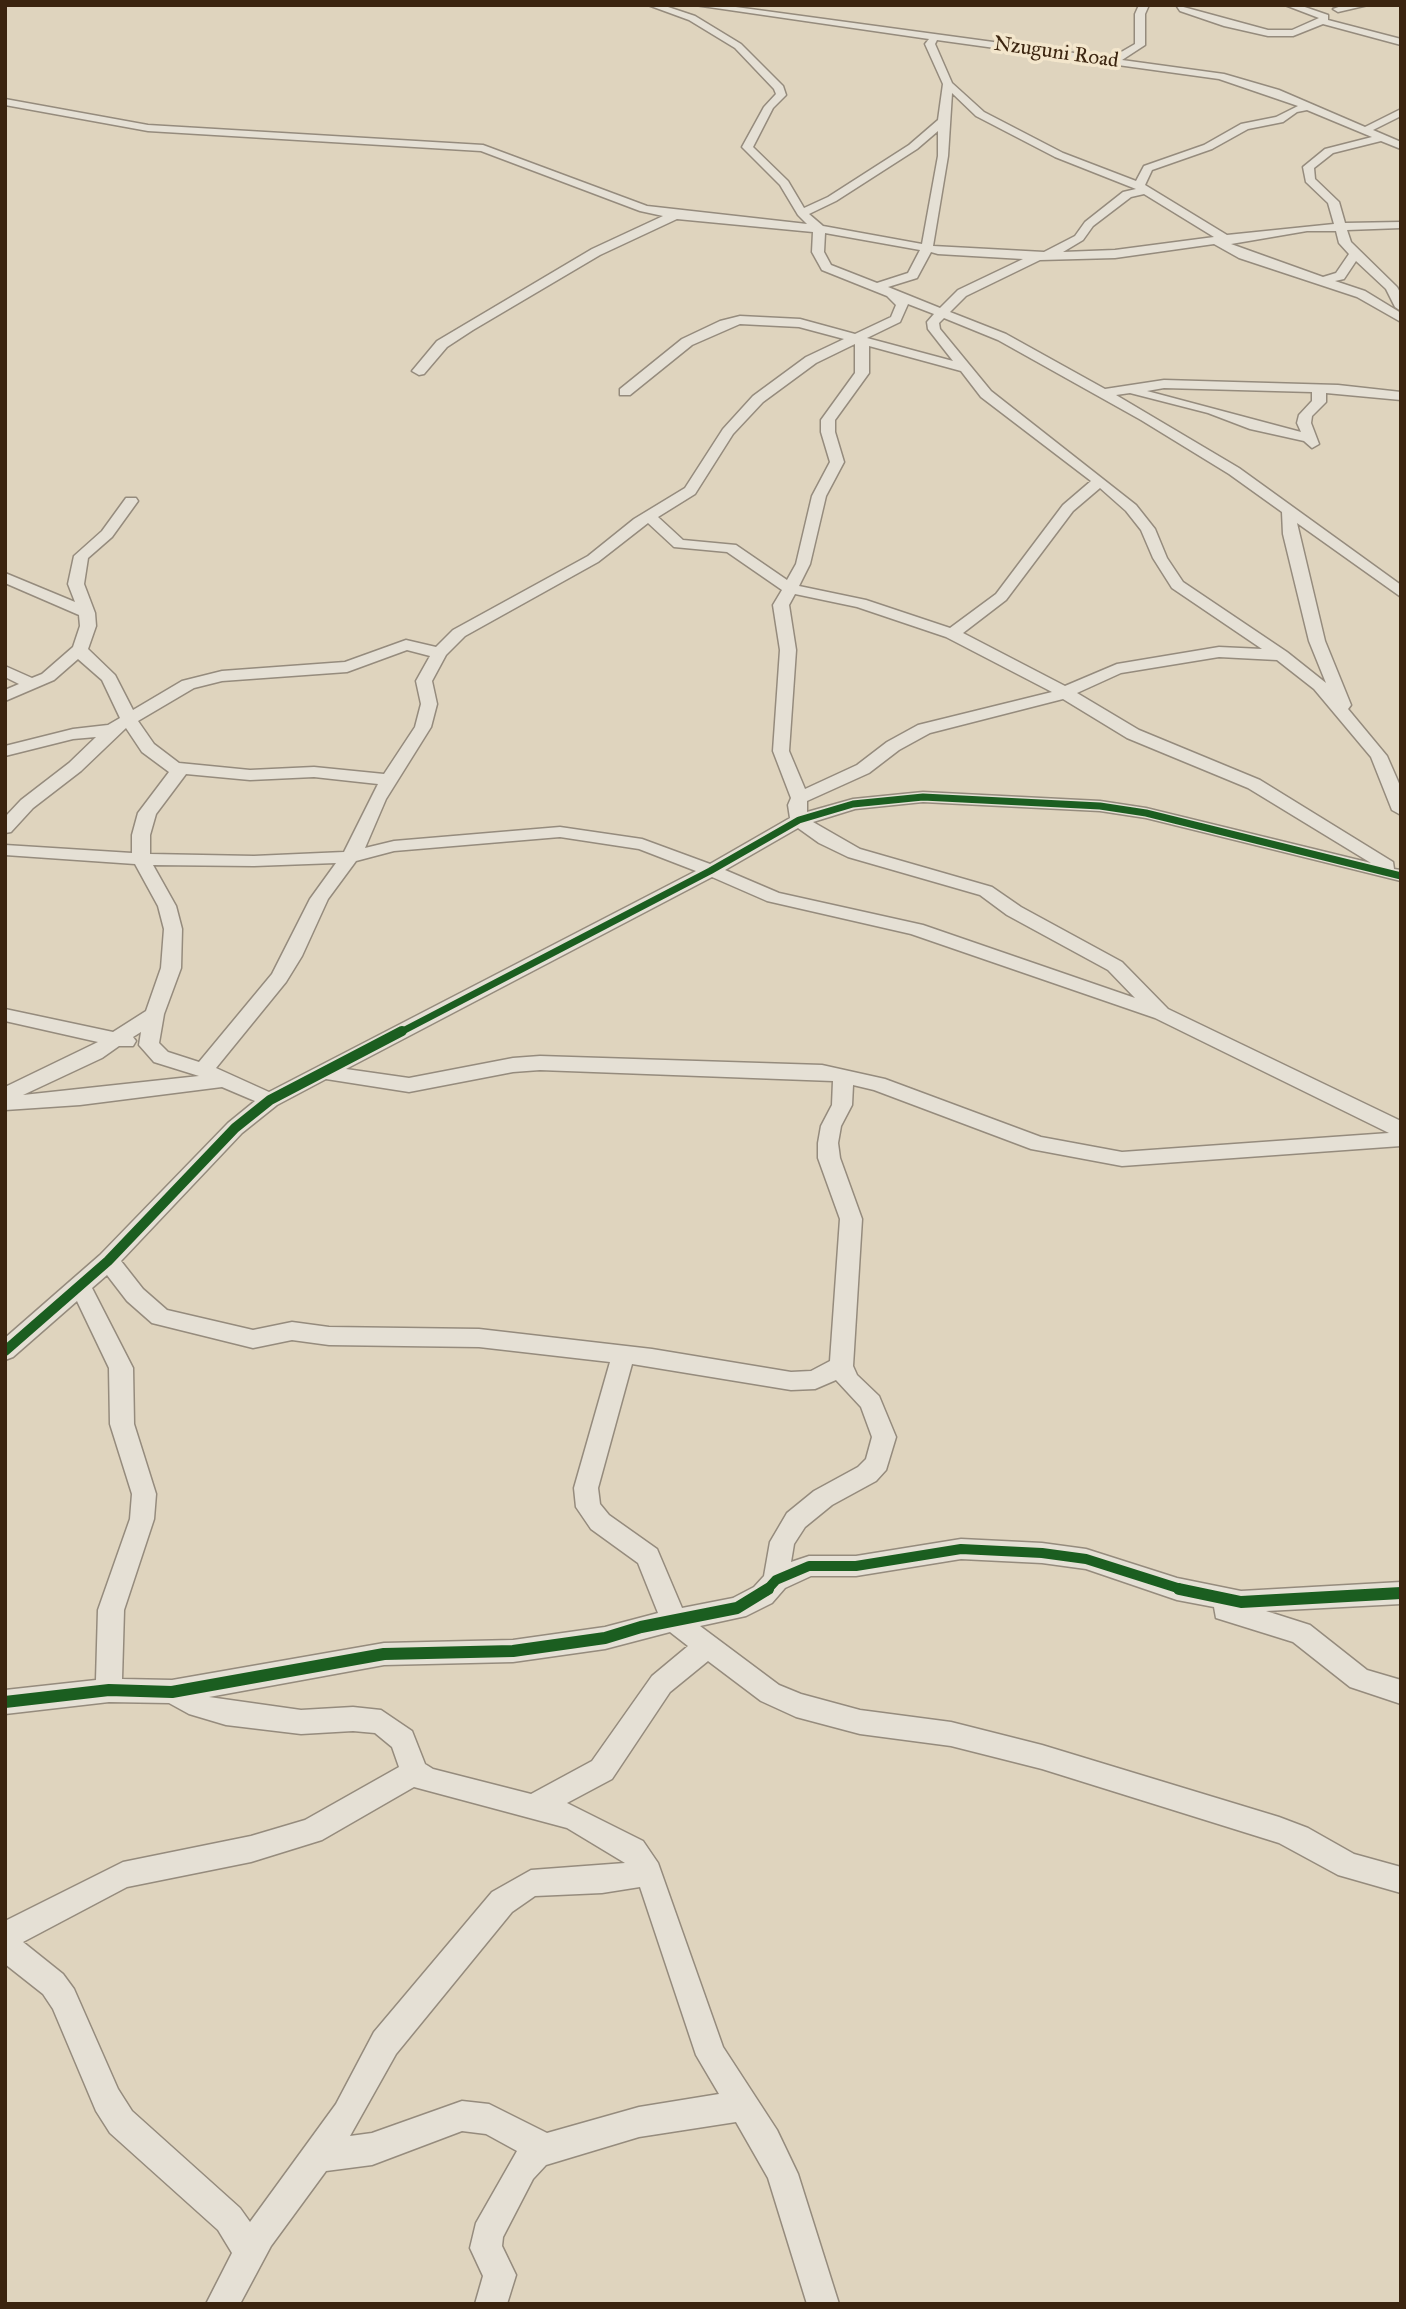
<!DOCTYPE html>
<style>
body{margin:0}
#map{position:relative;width:1406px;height:2309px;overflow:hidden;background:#dfd4be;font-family:"IM FELL Great Primer",serif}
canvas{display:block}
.frame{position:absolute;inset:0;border:7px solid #3b240f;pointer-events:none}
</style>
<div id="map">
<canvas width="1406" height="2309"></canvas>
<div class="frame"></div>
</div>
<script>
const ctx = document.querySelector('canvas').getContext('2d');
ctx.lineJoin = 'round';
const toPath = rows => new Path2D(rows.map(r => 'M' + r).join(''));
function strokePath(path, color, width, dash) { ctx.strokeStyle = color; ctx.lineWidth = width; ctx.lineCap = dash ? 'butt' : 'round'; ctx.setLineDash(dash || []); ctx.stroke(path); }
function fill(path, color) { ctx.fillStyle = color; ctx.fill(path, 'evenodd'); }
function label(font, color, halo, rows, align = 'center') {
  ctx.font = font + ' "IM FELL Great Primer",serif'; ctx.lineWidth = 7; ctx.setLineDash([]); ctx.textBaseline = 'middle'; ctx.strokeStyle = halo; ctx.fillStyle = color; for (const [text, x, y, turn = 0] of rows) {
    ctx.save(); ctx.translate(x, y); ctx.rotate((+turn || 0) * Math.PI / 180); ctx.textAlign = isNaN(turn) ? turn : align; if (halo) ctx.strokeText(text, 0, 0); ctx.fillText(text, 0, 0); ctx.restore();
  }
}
const street = toPath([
 [648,5,662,5,695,16,741,44,783,86,786,95,773,108,753,147,788,181,804,208,828,197,909,145,938,120,943,84,925,44,929,39,695,5,721,5,1111,58,1135,44,1135,14,1139,5,1149,5,1145,14,1145,45,1122,60,1224,74,1279,90,1365,127,1401,109,1401,116,1373,130,1401,142,1401,149,1381,141,1333,153,1314,168,1315,179,1339,202,1345,223,1401,222,1401,228,1347,230,1351,242,1397,287,1401,294,1401,311,1395,307,1386,289,1356,261,1344,279,1335,281,1365,291,1401,313,1401,322,1357,297,1239,258,1214,244,1115,258,1040,260,966,296,950,312,1006,334,1105,389,1164,380,1338,385,1401,392,1401,400,1326,393,1326,402,1312,416,1311,423,1319,444,1312,448,1304,441,1250,429,1208,413,1130,393,1116,395,1239,468,1401,585,1401,597,1297,523,1325,641,1351,705,1348,709,1387,756,1401,788,1401,815,1392,810,1371,757,1314,689,1277,660,1219,657,1121,673,1077,693,1139,730,1260,780,1393,862,1394,869,1401,870,1401,881,1146,818,1100,811,923,802,855,809,813,822,860,849,992,887,1021,907,1122,962,1168,1009,1401,1121,1401,1146,1122,1166,1031,1149,874,1090,853,1085,852,1105,841,1126,838,1143,840,1158,862,1219,853,1366,857,1375,879,1396,896,1437,886,1470,876,1481,832,1505,805,1527,794,1544,791,1562,809,1556,856,1556,961,1539,1042,1543,1086,1549,1177,1578,1241,1591,1401,1582,1401,1604,1266,1611,1310,1625,1367,1670,1401,1680,1401,1704,1350,1687,1293,1642,1216,1618,1214,1607,1177,1600,1086,1569,1042,1563,961,1559,856,1576,811,1576,785,1588,772,1603,746,1616,700,1626,779,1685,801,1694,860,1710,951,1722,1042,1745,1279,1817,1308,1828,1354,1854,1401,1867,1401,1893,1338,1875,1279,1843,1042,1769,951,1746,860,1734,796,1717,761,1701,708,1661,670,1692,612,1779,567,1803,643,1841,658,1863,723,2047,777,2130,798,2174,839,2304,807,2304,768,2178,736,2122,639,2137,546,2165,533,2179,503,2237,502,2246,516,2275,507,2304,475,2304,483,2276,470,2248,476,2223,517,2151,486,2134,462,2131,372,2165,326,2171,271,2246,240,2304,206,2304,232,2253,218,2230,110,2133,96,2111,53,2009,43,1994,5,1964,5,1921,123,1862,251,1836,305,1820,399,1767,392,1747,375,1733,353,1731,301,1734,226,1725,189,1714,169,1703,109,1702,5,1714,5,1690,96,1680,98,1610,130,1519,132,1494,110,1424,109,1368,77,1301,13,1357,5,1360,5,1338,100,1255,228,1123,255,1101,222,1087,80,1105,5,1110,5,1087,98,1042,5,1021,5,1009,113,1032,146,1011,161,968,164,929,158,906,135,864,5,855,5,845,132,853,132,835,138,813,169,772,142,752,126,728,81,771,33,808,11,832,5,833,5,817,21,800,69,763,96,737,73,739,5,756,5,746,73,729,108,725,120,718,102,680,78,659,54,680,5,701,5,690,19,684,5,677,5,666,32,678,42,674,73,647,80,626,79,615,5,583,5,573,75,602,68,584,74,556,102,531,126,498,136,498,138,501,112,537,88,558,84,584,95,613,96,626,88,649,115,675,133,710,182,681,222,671,345,662,406,640,436,647,453,630,588,556,634,519,685,488,723,429,753,396,806,357,844,339,799,327,740,324,692,345,630,395,620,395,620,389,682,339,720,321,740,316,800,319,855,334,891,317,896,305,887,296,822,270,812,252,813,232,677,219,600,255,473,330,447,347,424,374,419,375,412,371,437,341,592,249,663,216,640,211,481,151,148,131,5,105,5,99,148,125,483,145,647,206,807,224,798,215,780,185,742,147,764,107,776,94,774,89,735,48,689,20,648,5],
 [937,40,1219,79,1298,106,1276,117,1241,124,1204,145,1144,166,1136,181,1063,153,984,112,952,83,935,44,937,40],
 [952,93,976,116,1055,157,1136,189,1123,192,1085,222,1075,236,1044,252,933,246,948,156,952,93],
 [1307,110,1372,137,1325,149,1303,167,1306,182,1328,203,1334,224,1227,235,1145,185,1152,170,1212,149,1248,129,1283,122,1297,112,1307,110],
 [938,131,938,156,922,244,823,226,809,214,836,201,917,149,938,131],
 [1144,194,1214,237,1115,250,1063,252,1083,240,1093,226,1131,197,1144,194],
 [1307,231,1336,231,1339,243,1349,254,1336,273,1323,277,1231,244,1307,231],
 [825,233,920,250,908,273,877,283,831,265,824,252,825,233],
 [931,252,938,254,1023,259,958,290,940,308,888,287,917,278,931,252],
 [908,304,934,314,927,322,928,329,953,361,867,338,900,322,908,304],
 [944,318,998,340,1141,420,1229,474,1282,512,1283,534,1309,641,1326,683,1287,652,1183,582,1167,558,1155,529,1136,505,991,391,940,329,939,323,944,318],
 [855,344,855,373,821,420,821,432,830,462,812,496,796,564,787,580,736,545,683,540,658,517,695,494,733,434,763,402,816,363,855,344],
 [869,346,961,371,981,397,1091,481,1063,505,996,594,950,628,866,600,799,586,810,564,826,496,844,462,835,432,835,420,869,373,869,346],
 [1164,388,1312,392,1312,401,1299,415,1297,423,1301,432,1147,391,1164,388],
 [1100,488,1126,511,1141,530,1153,558,1172,588,1262,649,1219,647,1117,664,1065,686,963,633,1006,600,1073,511,1100,488],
 [648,523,674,547,727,552,782,590,773,605,780,650,773,751,791,798,788,805,790,818,710,864,642,839,560,827,394,841,365,848,386,799,431,727,437,704,432,681,446,655,465,636,598,562,648,523],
 [795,594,857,607,946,637,1052,692,918,725,887,742,857,765,805,789,789,751,796,650,789,605,795,594],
 [407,650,430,656,416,681,421,704,415,727,384,774,314,767,250,770,179,763,154,744,138,721,194,688,222,681,347,672,407,650],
 [1063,699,1127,738,1248,788,1371,863,1146,808,1100,801,923,792,853,799,807,812,807,801,869,773,899,750,930,733,1063,699],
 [186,774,250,780,314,777,378,784,344,852,254,856,150,854,150,835,156,814,186,774],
 [798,828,819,843,848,857,980,895,1007,915,1108,970,1135,998,923,925,779,893,725,870,798,828],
 [560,837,639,849,696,871,269,1092,216,1068,286,982,302,956,328,899,356,861,394,851,560,837],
 [336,863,310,899,272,974,199,1062,168,1052,159,1043,164,1014,181,968,182,929,176,906,153,865,254,866,336,863],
 [712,877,767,901,911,934,1155,1018,1389,1133,1122,1152,1041,1137,885,1079,822,1065,540,1056,513,1058,409,1078,346,1069,712,877],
 [141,1032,139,1045,154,1062,199,1076,23,1095,102,1058,119,1046,133,1046,136,1041,133,1037,141,1032],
 [540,1070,833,1081,832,1105,821,1126,818,1143,818,1158,840,1219,830,1361,811,1371,791,1372,652,1349,479,1329,329,1327,292,1322,253,1330,167,1310,143,1289,121,1261,242,1133,277,1105,326,1079,409,1092,513,1072,540,1070],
 [107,1275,127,1301,152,1323,253,1348,292,1340,329,1345,479,1347,610,1362,574,1488,576,1507,591,1529,638,1563,658,1613,605,1627,513,1640,384,1643,172,1680,122,1679,124,1610,154,1519,156,1494,134,1424,133,1368,92,1288,107,1275],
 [632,1364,791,1390,815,1389,836,1380,861,1407,872,1437,866,1459,858,1467,814,1491,787,1513,770,1542,764,1576,754,1587,733,1598,682,1608,657,1549,609,1515,600,1504,598,1488,632,1364],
 [670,1632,688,1646,652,1676,592,1761,531,1794,433,1769,425,1764,412,1731,381,1710,353,1707,301,1710,209,1697,384,1665,513,1662,605,1649,670,1632],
 [414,1787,567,1828,625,1863,531,1870,492,1892,374,2032,336,2104,250,2222,240,2208,132,2111,118,2089,74,1989,63,1974,23,1942,127,1887,251,1862,322,1840,414,1787],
 [640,1887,696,2055,719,2094,639,2107,547,2133,489,2104,462,2101,372,2133,350,2136,396,2054,512,1912,535,1896,602,1893,640,1887],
 [1176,5,1268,30,1292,30,1319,18,1285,5,1299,5,1328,15,1328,20,1401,39,1401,45,1323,24,1293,36,1268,36,1224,26,1180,11,1176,5],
 [1344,5,1368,5,1338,12,1333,9,1344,5]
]);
strokePath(street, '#958b7d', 3);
fill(street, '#e5e0d5');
strokePath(toPath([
 [399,1033,710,871,799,820,853,804,923,797,1100,806,1146,813,1401,876]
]), '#1b5e20', 7);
strokePath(toPath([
 [5,1351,108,1261,235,1128,270,1100,402,1031],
 [766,1591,776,1580,809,1566,856,1566,961,1549,1042,1553,1086,1559,1187,1591]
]), '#1b5e20', 10);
strokePath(toPath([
 [1179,1589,1241,1602,1401,1593],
 [5,1702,109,1690,172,1692,384,1654,513,1651,605,1638,641,1627,737,1608,768,1589]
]), '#1b5e20', 12);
label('21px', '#3b240f', '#f3e6cc', [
 ["Nzuguni Road",1056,53,8]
]);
</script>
